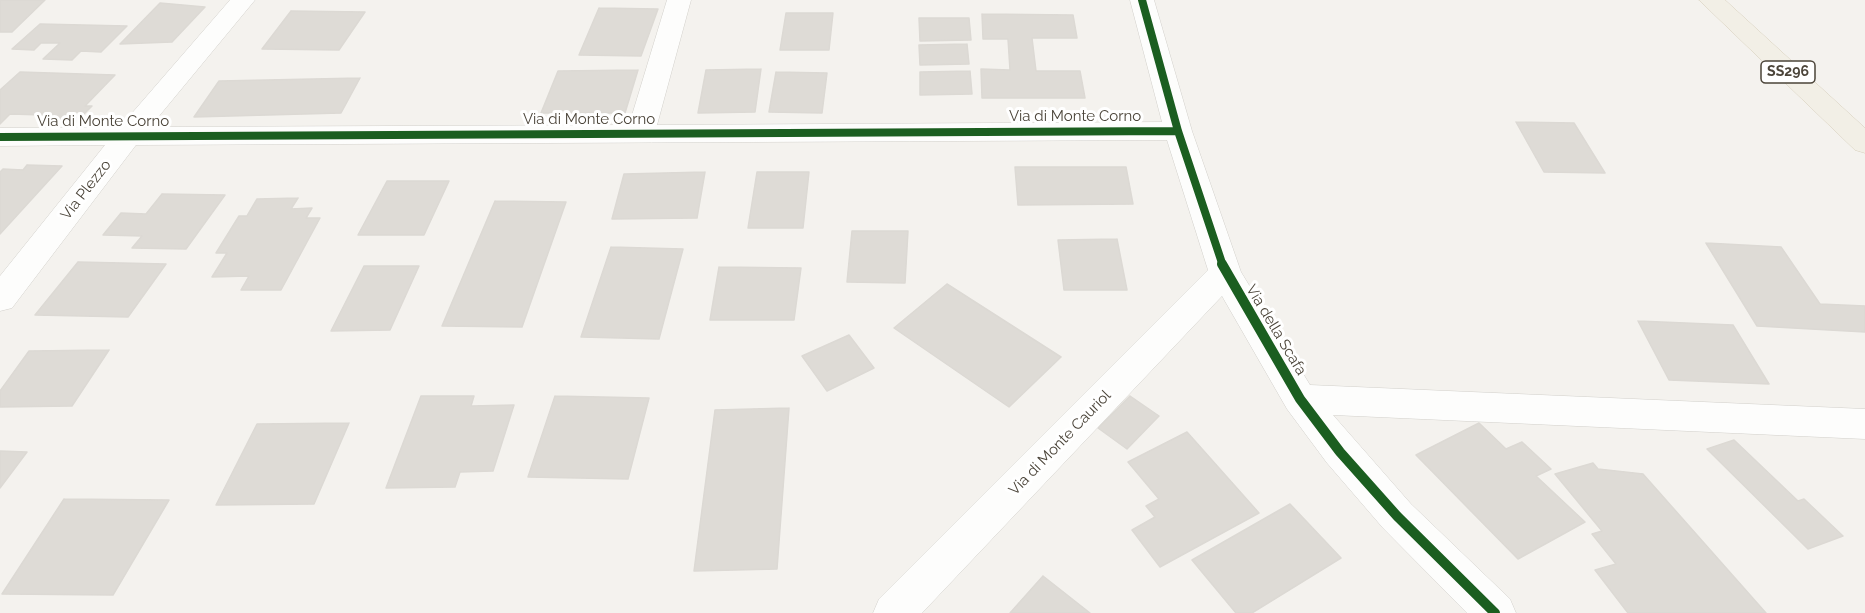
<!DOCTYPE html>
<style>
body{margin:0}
canvas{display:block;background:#f4f2ee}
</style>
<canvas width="1865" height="613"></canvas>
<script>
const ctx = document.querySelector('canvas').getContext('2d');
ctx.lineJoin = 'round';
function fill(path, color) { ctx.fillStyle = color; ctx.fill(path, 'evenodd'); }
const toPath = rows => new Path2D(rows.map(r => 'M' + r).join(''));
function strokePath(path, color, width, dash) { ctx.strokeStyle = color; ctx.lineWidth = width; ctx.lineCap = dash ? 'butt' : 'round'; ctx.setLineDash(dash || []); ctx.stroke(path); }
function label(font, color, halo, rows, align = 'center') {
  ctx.font = font + ' Raleway,sans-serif'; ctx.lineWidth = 6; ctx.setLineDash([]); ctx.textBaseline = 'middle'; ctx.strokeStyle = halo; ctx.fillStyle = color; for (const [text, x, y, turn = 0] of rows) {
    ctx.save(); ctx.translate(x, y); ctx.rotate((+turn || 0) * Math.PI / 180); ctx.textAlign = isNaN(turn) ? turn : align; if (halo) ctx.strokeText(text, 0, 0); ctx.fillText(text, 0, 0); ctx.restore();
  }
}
const building = toPath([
 [0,0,45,0,12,32,0,32,0,0],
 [160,3,205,7,172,42,120,44,160,3],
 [599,8,658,9,641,56,579,55,599,8],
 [291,11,365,12,339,50,262,49,291,11],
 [786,13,833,13,829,50,780,50,786,13],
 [982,14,1073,15,1077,38,1032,38,1036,71,1080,71,1085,98,982,98,981,69,1010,70,1008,39,983,39,982,14],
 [919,18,969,18,971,40,920,41,919,18],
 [40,24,127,26,101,52,81,51,72,60,43,59,60,43,41,43,34,50,12,49,40,24],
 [967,44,969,64,920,65,919,45,967,44],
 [761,69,755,112,698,113,706,70,761,69],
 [638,70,625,113,541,113,558,71,638,70],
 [970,71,972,94,920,95,920,72,970,71],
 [20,72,115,75,85,106,92,106,76,122,38,121,43,115,10,114,0,124,0,90,20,72],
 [776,72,827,73,822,113,769,112,776,72],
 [360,78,341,113,194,117,219,81,360,78],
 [1516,122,1574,123,1605,173,1544,172,1516,122],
 [27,165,62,166,0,234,0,172,3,169,23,170,27,165],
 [1015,167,1126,167,1133,204,1018,205,1015,167],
 [705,172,697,218,612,219,624,174,705,172],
 [757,172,809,172,803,228,748,228,757,172],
 [387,181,449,181,424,235,358,235,387,181],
 [162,194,225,195,186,249,132,248,142,236,103,235,121,213,146,214,162,194],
 [298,198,291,209,312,208,306,218,320,218,281,290,241,290,249,276,212,277,227,253,216,253,239,216,247,216,257,199,298,198],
 [495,201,566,202,522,327,442,326,495,201],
 [852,231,908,231,905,283,847,282,852,231],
 [1117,239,1127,290,1064,290,1058,240,1117,239],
 [1706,243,1781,247,1820,304,1865,306,1865,332,1757,326,1706,243],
 [611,247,683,249,659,339,581,337,611,247],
 [78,262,166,264,128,317,35,315,78,262],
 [364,266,419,266,390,330,331,331,364,266],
 [719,267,801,268,794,320,710,320,719,267],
 [947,284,1061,357,1009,407,894,328,947,284],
 [1638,321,1733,325,1769,384,1669,380,1638,321],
 [849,335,874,368,827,391,802,356,849,335],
 [109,350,72,406,0,407,0,391,29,351,109,350],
 [421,396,474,396,471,406,514,405,493,471,460,472,455,487,386,488,421,396],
 [555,396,649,398,628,479,528,477,555,396],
 [1130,396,1159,416,1127,449,1098,428,1130,396],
 [789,408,777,569,694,571,715,410,789,408],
 [349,423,314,504,216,505,257,424,349,423],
 [1479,423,1506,449,1522,442,1551,469,1536,476,1585,522,1518,559,1416,455,1479,423],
 [1187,432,1259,513,1160,567,1132,530,1155,517,1146,506,1159,499,1128,462,1187,432],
 [1734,440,1798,501,1804,499,1843,536,1808,549,1707,449,1734,440],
 [0,451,27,452,0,488,0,451],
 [1593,463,1598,469,1643,474,1766,613,1628,613,1595,570,1616,564,1592,534,1602,531,1555,474,1593,463],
 [64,499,169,500,113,595,2,594,64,499],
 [1290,504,1341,558,1252,613,1236,613,1192,560,1290,504],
 [1043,576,1090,613,1010,613,1043,576]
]);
fill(building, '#dedbd6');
strokePath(building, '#dcd9d4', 1.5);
const minor = toPath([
 [230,0,255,0,150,127,629,125,667,0,691,0,657,125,1162,122,1130,0,1154,0,1192,131,1241,272,1310,385,1865,409,1865,439,1333,415,1411,504,1510,599,1516,613,1467,613,1383,528,1327,463,1287,409,1222,296,922,613,873,613,879,599,1208,270,1167,140,136,145,12,308,0,311,0,276,105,145,0,146,0,128,120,127,230,0]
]);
const major = toPath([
 [1699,0,1725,0,1865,128,1865,153,1855,150,1699,0]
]);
strokePath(minor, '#d2d0cb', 1);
strokePath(major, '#d6cebb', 1);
fill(minor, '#fdfdfc');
fill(major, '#f2efe6');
strokePath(toPath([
 [1142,0,1178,131,1223,266],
 [0,137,1178,131]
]), '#1b5e20', 8);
strokePath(toPath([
 [1222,264,1300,399,1340,452,1397,516,1495,613]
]), '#1b5e20', 10);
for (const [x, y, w] of [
 [1788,72,54]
]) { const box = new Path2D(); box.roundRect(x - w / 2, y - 11, w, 22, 4.5); ctx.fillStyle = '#fff'; ctx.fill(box); strokePath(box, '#4b4439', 1.5); }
label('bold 14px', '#4b4439', null, [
 ["SS296",1788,72]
]);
label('15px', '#4b4439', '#fff', [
 ["Via di Monte Corno",1075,116],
 ["Via di Monte Corno",589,119],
 ["Via di Monte Corno",103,121],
 ["Via Plezzo",86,190,-52],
 ["Via della Scafa",1276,330,59],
 ["Via di Monte Cauriol",1060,443,-46]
]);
</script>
